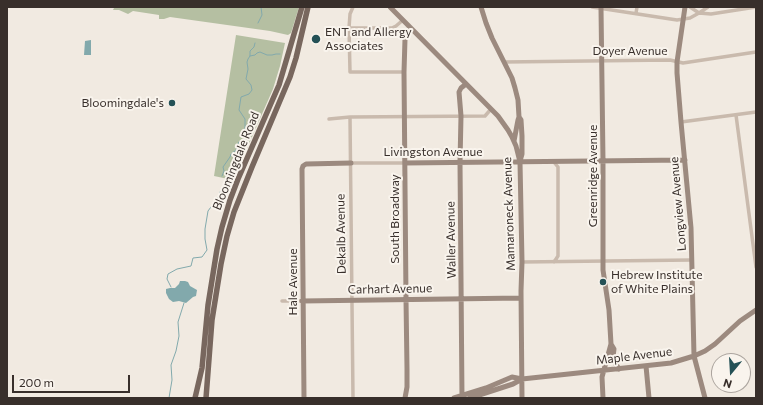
<!DOCTYPE html>
<style>
body{margin:0}
#map{position:relative;width:763px;height:405px;overflow:hidden;background:#f1eae1;font-family:Commissioner,sans-serif}
canvas{display:block}
.frame{position:absolute;inset:0;border:8px solid #382f2b;pointer-events:none}
.north{position:absolute;left:711px;top:353px;width:40px;height:40px;box-sizing:border-box;background:#f9f4ed;border:1px solid #aca59f;border-radius:50%;rotate:198deg;font-size:11px;font-weight:700;line-height:16px;text-align:center;color:#382f2b}
.north::after{content:'';display:block;margin:auto;width:14px;height:18px;background:#245156;clip-path:polygon(50% 0,100% 100%,50% 72%,0 100%)}
.scale{position:absolute;left:12px;top:375px;width:118px;height:18px;box-sizing:border-box;border:2px solid #382f2b;border-top:0;padding-left:5px;font-size:12px;line-height:14px;white-space:nowrap;color:#382f2b;-webkit-text-stroke:3px #f9f4ed;paint-order:stroke}
</style>
<div id="map">
<canvas width="763" height="405"></canvas>
<div class="frame"></div>
<div class="north">N</div>
<div class="scale">200 m</div>
</div>
<script>
const ctx = document.querySelector('canvas').getContext('2d');
ctx.lineJoin = 'round';
function fill(path, color) { ctx.fillStyle = color; ctx.fill(path, 'evenodd'); }
const toPath = rows => new Path2D(rows.map(r => 'M' + r).join(''));
function strokePath(path, color, width, dash) { ctx.strokeStyle = color; ctx.lineWidth = width; ctx.lineCap = dash ? 'butt' : 'round'; ctx.setLineDash(dash || []); ctx.stroke(path); }
function label(font, color, halo, rows, align = 'center') {
  ctx.font = font + ' Commissioner,sans-serif'; ctx.lineWidth = 4; ctx.setLineDash([]); ctx.textBaseline = 'middle'; ctx.strokeStyle = halo; ctx.fillStyle = color; for (const [text, x, y, turn = 0] of rows) {
    ctx.save(); ctx.translate(x, y); ctx.rotate((+turn || 0) * Math.PI / 180); ctx.textAlign = isNaN(turn) ? turn : align; if (halo) ctx.strokeText(text, 0, 0); ctx.fillText(text, 0, 0); ctx.restore();
  }
}
fill(toPath([
 [113,7,299,7,291,33,288,35,270,31,170,17,164,19,159,19,159,15,133,11,128,14,119,10,113,10,114,8],
 [236,35,285,43,280,66,273,89,233,180,214,176]
]), '#b5bfa2');
fill(toPath([
 [91,40,91,55,84,55,85,41],
 [180,281,185,281,188,282,190,286,197,290,196,296,193,297,186,303,179,301,173,302,169,299,166,293,166,289,170,288,175,288,179,284]
]), '#82a9ac');
strokePath(toPath([
 [258,23,262,15,261,7],
 [250,56,255,55,257,53,260,52,267,55,272,55,276,54,280,54],
 [222,176,224,171,223,167,230,157,231,154,235,151,238,147,238,143,240,141,245,139,245,136,244,131,245,127,245,119,239,110,241,97,249,94,252,90,251,85,246,79,248,69,247,62,248,59,250,56,250,51,254,47,255,43],
 [171,287,167,279,168,274,177,269,191,266,193,258,202,257,207,250,205,239,205,229,208,211,219,196,220,192],
 [169,398,172,380,171,365,176,351,179,336,178,322,184,303]
]), '#82a9ac', 1);
strokePath(toPath([
 [353,7,350,14,349,28,350,72,404,72],
 [592,7,677,20,690,18,699,13,711,14,756,7],
 [690,7,699,13,708,7],
 [636,13,637,7],
 [349,28,392,28,396,26,403,20],
 [504,62,670,60,683,63,756,52],
 [736,115,756,267],
 [350,117,353,398],
 [329,119,350,117,485,116,491,109],
 [681,122,756,112],
 [553,161,558,167,558,256,554,262],
 [351,163,405,163],
 [522,262,692,260],
 [282,301,302,301]
]), '#c9baad', 3.5);
strokePath(toPath([
 [390,7,498,116,508,130,512,137,516,146,520,162,522,262,521,291,522,398],
 [481,7,486,23,492,38,512,78,515,88,518,100,519,117,521,120,522,136,522,154,520,161],
 [685,7,677,62,677,73,681,122,691,228,694,356,705,398],
 [601,8,603,161,603,270,609,310,611,344,602,377,603,398],
 [514,141,518,120,519,117],
 [405,163,685,160],
 [302,301,521,298],
 [611,344,614,349,613,357,615,363,619,369],
 [646,366,649,398],
 [304,398,302,169,303,166,306,164,351,163],
 [405,398,407,387,407,369,406,299,404,72,405,39,405,37,411,29],
 [454,398,486,388,512,377,522,379,671,363,694,356,705,351,715,344,740,321,756,310],
 [462,398,460,162,461,116,459,92,461,88,466,84],
 [470,398,513,384,522,379]
]), '#9c8a7f', 5);
strokePath(toPath([
 [195,398,202,368,208,305,217,249,222,227,230,200,238,179,279,85,302,7],
 [206,398,212,320,221,264,227,236,234,212,252,167,290,77,296,58,308,7]
]), '#78675e', 5.5);
for (const [x, y, r, color] of [
 [316,39,5,"#245156"],
 [172,103,4,"#245156"],
 [603,282,4,"#245156"]
]) { const dot = new Path2D(); dot.arc(x, y, r, 0, 2 * Math.PI); ctx.fillStyle = color; ctx.fill(dot); strokePath(dot, '#f9f4ed', 1.5); }
label('12px', '#382f2b', '#f9f4ed', [
 ["ENT and Allergy",325,32],
 ["Associates",325,46],
 ["Bloomingdale's",164,103,"right"],
 ["Hebrew Institute",611,275],
 ["of White Plains",611,289]
], 'left');
label('12px', '#382f2b', '#f9f4ed', [
 ["Doyer Avenue",630,51],
 ["Livingston Avenue",433,152],
 ["Bloomingdale Road",236,161,-68],
 ["Greenridge Avenue",593,176,-90],
 ["Longview Avenue",678,204,-95],
 ["Mamaroneck Avenue",509,214,-92],
 ["South Broadway",395,219,-90],
 ["Dekalb Avenue",341,234,-91],
 ["Waller Avenue",451,240,-91],
 ["Hale Avenue",293,282,-90],
 ["Carhart Avenue",390,289,-1],
 ["Maple Avenue",634,356,-7]
]);
</script>
